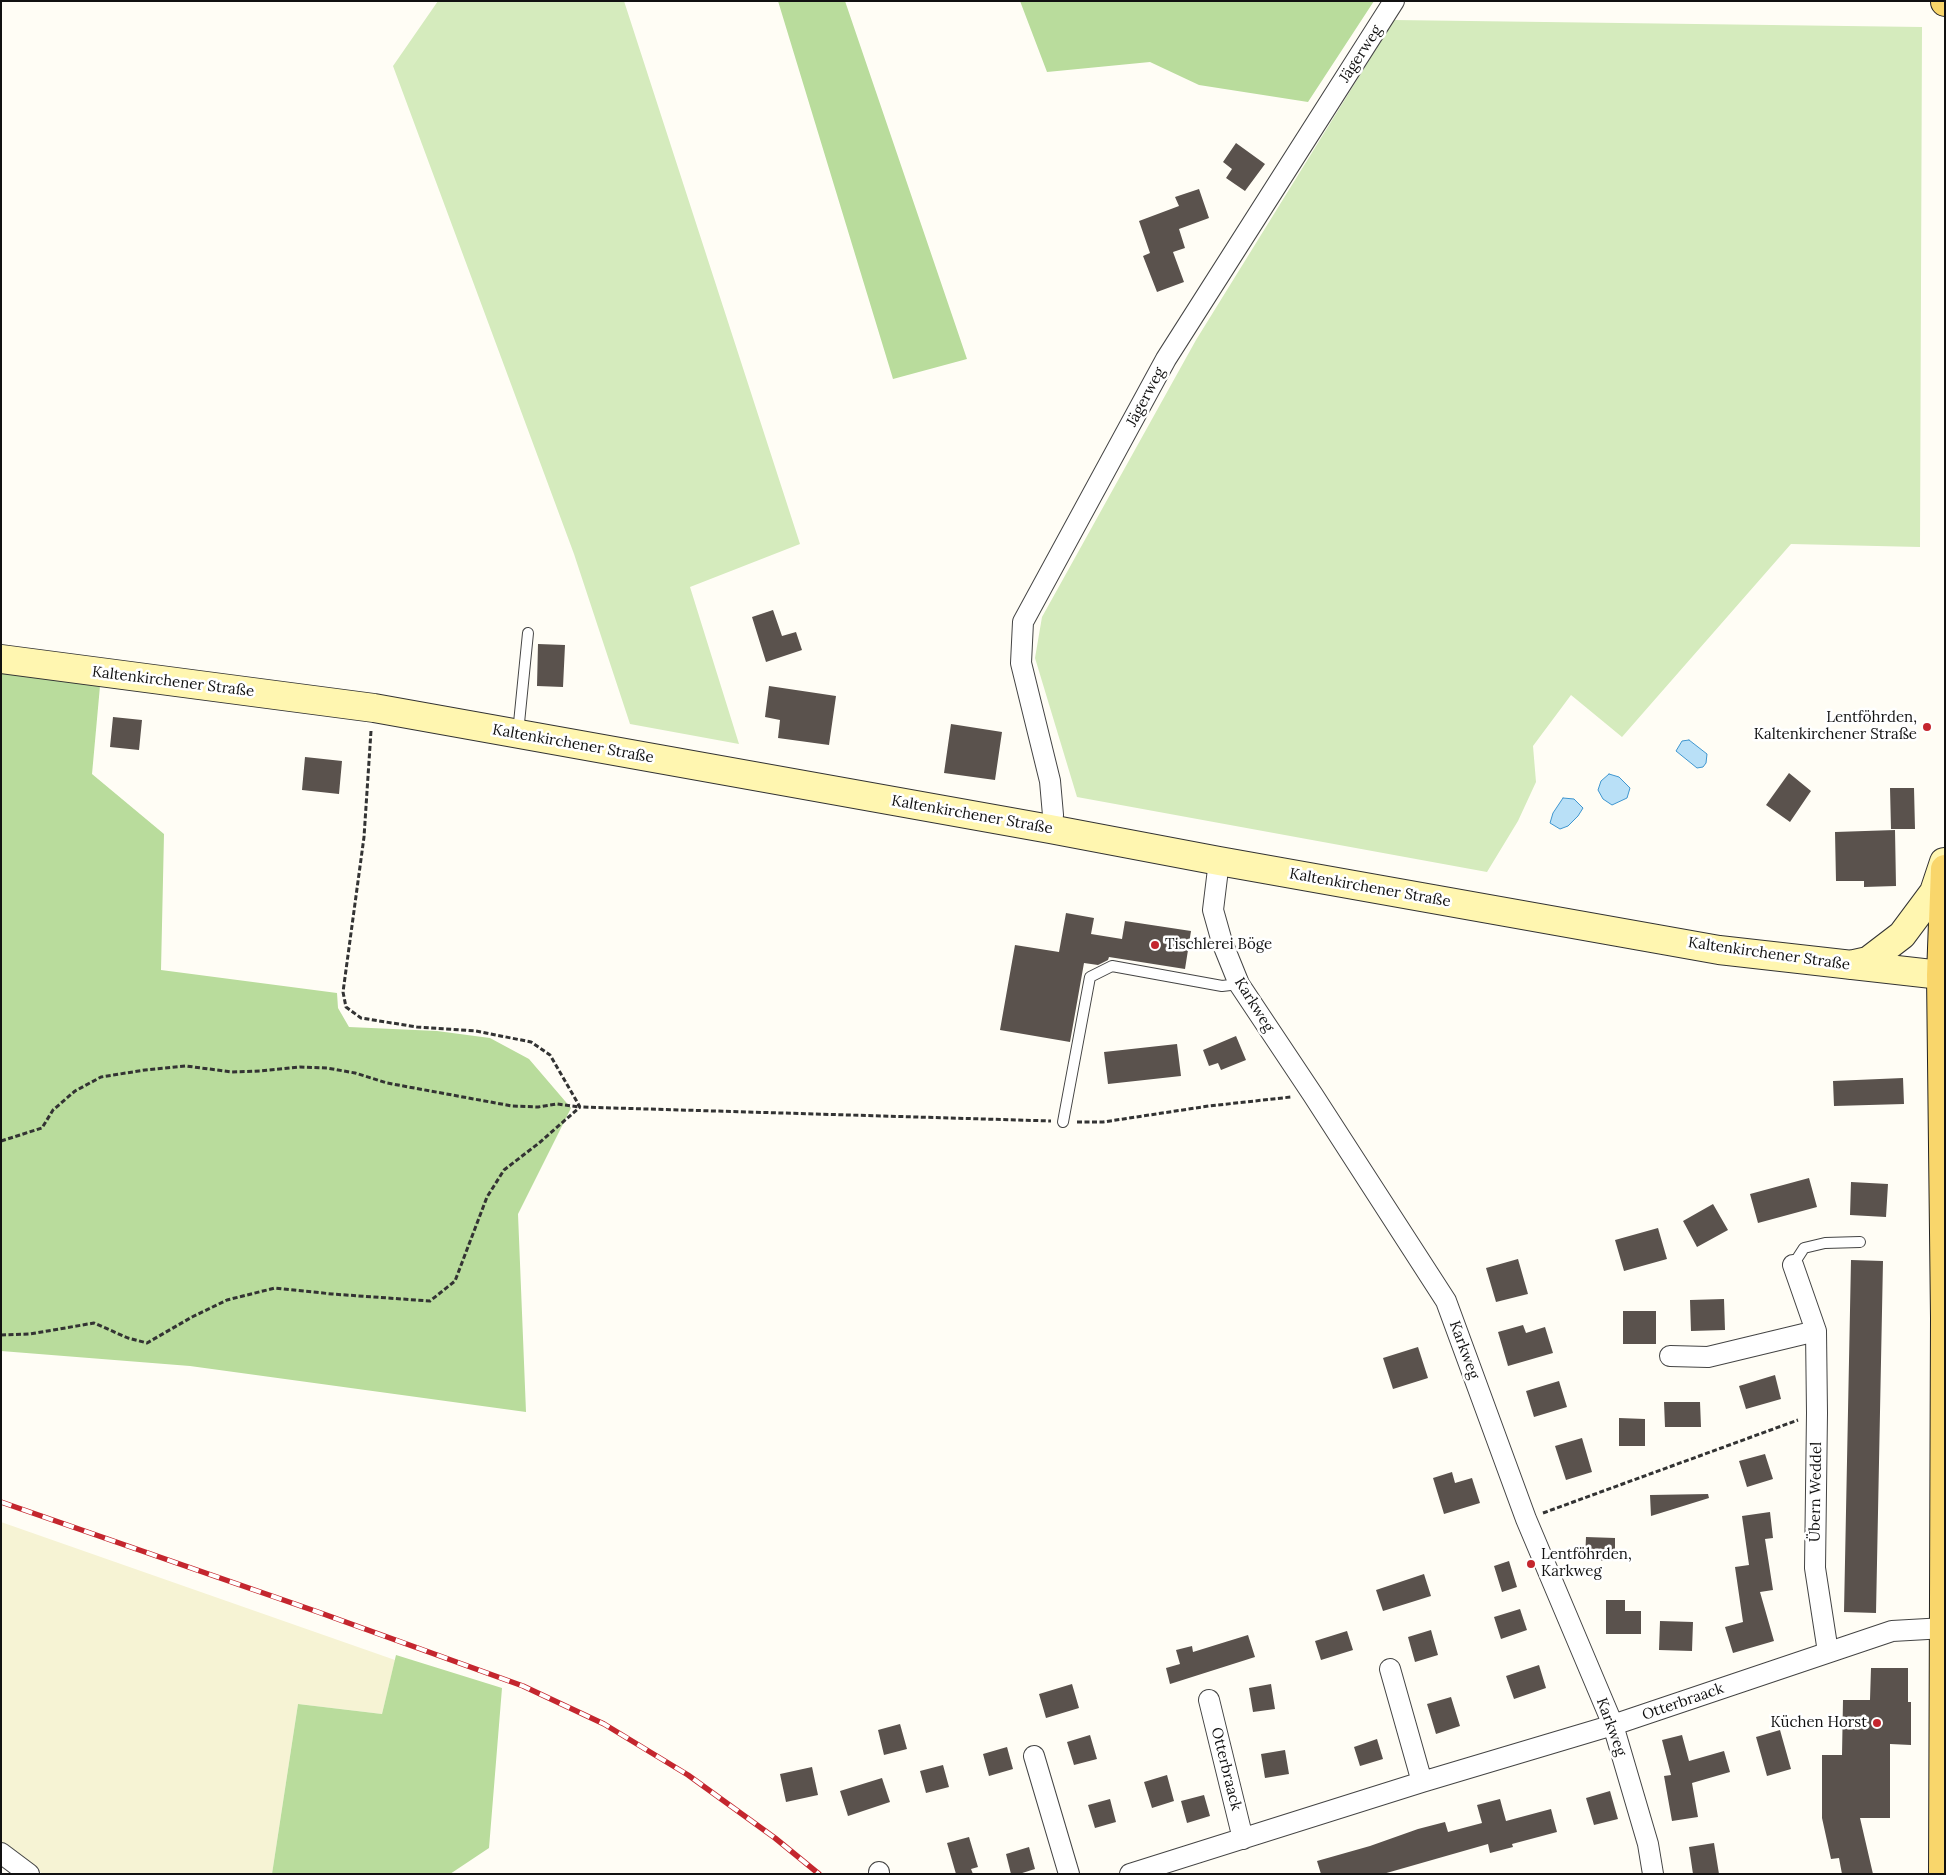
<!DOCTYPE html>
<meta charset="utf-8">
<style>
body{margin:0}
#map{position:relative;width:1946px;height:1875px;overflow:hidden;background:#fffdf5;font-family:Lora,serif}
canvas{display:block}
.frame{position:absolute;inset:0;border:2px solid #111;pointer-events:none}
</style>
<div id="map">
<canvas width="1946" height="1875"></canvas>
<div class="frame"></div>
</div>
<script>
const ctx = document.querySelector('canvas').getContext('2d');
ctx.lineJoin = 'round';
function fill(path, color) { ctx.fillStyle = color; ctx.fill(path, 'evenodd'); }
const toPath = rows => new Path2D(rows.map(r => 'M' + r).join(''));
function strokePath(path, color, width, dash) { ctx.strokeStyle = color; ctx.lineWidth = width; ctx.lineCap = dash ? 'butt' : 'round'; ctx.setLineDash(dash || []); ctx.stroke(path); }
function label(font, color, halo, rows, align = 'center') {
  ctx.font = font + ' Lora,serif'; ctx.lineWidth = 5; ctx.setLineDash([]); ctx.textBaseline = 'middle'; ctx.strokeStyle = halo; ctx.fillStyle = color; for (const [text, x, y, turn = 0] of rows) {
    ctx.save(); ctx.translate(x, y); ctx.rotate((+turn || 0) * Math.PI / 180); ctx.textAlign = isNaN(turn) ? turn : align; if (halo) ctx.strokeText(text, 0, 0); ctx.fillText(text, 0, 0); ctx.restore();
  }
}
fill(toPath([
 [1,1522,395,1660,382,1714,298,1704,272,1874,43,1874,1,1843]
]), '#f6f3d4');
fill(toPath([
 [438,1,624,1,800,544,690,587,739,744,630,724,574,554,393,66],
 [1394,20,1922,27,1920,547,1791,544,1622,737,1571,695,1533,746,1536,782,1518,821,1487,872,1077,797,1035,658,1042,617,1196,340]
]), '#d5ebbd');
fill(toPath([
 [778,1,845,1,967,359,893,379],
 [1020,1,1374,1,1308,102,1199,85,1150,62,1047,72],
 [1,670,100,686,92,774,164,834,161,970,337,993,338,1008,349,1027,437,1031,490,1038,529,1059,571,1108,518,1214,526,1412,190,1366,1,1351],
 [396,1655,502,1688,489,1848,450,1874,272,1874,298,1704,382,1714]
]), '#b9dc9c');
const water = toPath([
 [1689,740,1707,754,1706,763,1703,767,1697,768,1676,751,1682,741,1689,740],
 [1609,774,1619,777,1630,788,1627,798,1612,805,1603,799,1598,790,1601,781,1609,774],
 [1563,798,1574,799,1583,808,1578,816,1568,826,1560,829,1550,823,1553,813,1563,798]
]);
fill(water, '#b9e0f7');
strokePath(water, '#3f96cf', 1);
fill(toPath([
 [1236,143,1265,164,1245,191,1226,178,1232,169,1223,162],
 [1199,189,1209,218,1179,229,1185,248,1173,252,1184,282,1157,292,1143,256,1150,253,1139,221,1179,206,1175,197],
 [773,610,782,636,796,632,802,650,766,662,752,617],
 [538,644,565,645,563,687,537,686],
 [769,686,836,696,829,745,778,738,780,720,765,717],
 [113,717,142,720,139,750,110,747],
 [951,724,1002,732,995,780,944,773],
 [305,757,342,761,339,794,302,790],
 [1789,773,1811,791,1790,822,1766,805],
 [1890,788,1914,788,1915,829,1891,829],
 [1895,830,1896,886,1864,887,1864,881,1836,881,1835,832],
 [1066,913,1094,918,1091,934,1122,939,1125,921,1191,931,1185,969,1109,957,1108,960,1098,965,1084,963,1070,1042,1000,1030,1015,945,1059,952],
 [1236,1036,1246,1060,1221,1070,1218,1063,1209,1066,1203,1050],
 [1177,1044,1181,1076,1108,1084,1104,1052],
 [1903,1078,1904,1104,1834,1106,1833,1081],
 [1809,1178,1817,1207,1758,1223,1750,1194],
 [1851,1182,1888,1184,1886,1217,1850,1215],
 [1713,1204,1728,1230,1697,1247,1683,1221],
 [1658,1228,1667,1259,1624,1271,1615,1240],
 [1518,1259,1528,1294,1496,1302,1486,1268],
 [1851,1260,1883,1261,1876,1613,1844,1612],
 [1724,1299,1725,1330,1691,1331,1690,1300],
 [1623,1311,1656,1311,1656,1344,1623,1344],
 [1523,1325,1526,1333,1545,1327,1553,1353,1508,1366,1498,1332],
 [1418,1347,1428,1378,1393,1389,1383,1358],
 [1775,1375,1781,1399,1746,1409,1739,1386],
 [1559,1381,1567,1407,1534,1417,1526,1391],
 [1664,1402,1700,1402,1701,1427,1665,1427],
 [1619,1418,1645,1419,1645,1446,1619,1446],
 [1582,1438,1592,1472,1566,1480,1555,1446],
 [1765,1454,1773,1479,1747,1487,1739,1461],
 [1452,1472,1455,1483,1472,1478,1480,1503,1444,1514,1433,1478],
 [1708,1494,1709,1498,1651,1516,1650,1495],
 [1770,1512,1773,1538,1765,1539,1773,1590,1760,1592,1774,1641,1733,1653,1725,1627,1743,1622,1735,1567,1749,1565,1742,1516],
 [1586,1537,1615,1538,1615,1561,1585,1560],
 [1509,1561,1517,1587,1502,1592,1494,1566],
 [1424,1574,1431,1596,1383,1611,1376,1590],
 [1606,1600,1625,1600,1625,1611,1641,1611,1641,1634,1606,1634],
 [1520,1609,1527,1630,1501,1639,1494,1617],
 [1660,1621,1693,1622,1692,1651,1659,1650],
 [1431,1630,1438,1655,1415,1662,1408,1637],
 [1347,1631,1353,1650,1321,1660,1315,1641],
 [1248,1635,1255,1657,1170,1684,1166,1668,1180,1664,1176,1650,1192,1646,1193,1652],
 [1539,1665,1546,1688,1514,1699,1506,1676],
 [1871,1668,1908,1668,1908,1702,1911,1702,1911,1745,1890,1744,1890,1818,1860,1818,1873,1874,1842,1874,1839,1858,1831,1859,1822,1818,1822,1755,1842,1755,1843,1700,1870,1700],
 [1072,1684,1079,1708,1046,1718,1039,1694],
 [1271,1684,1275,1709,1253,1712,1249,1688],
 [1451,1697,1460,1726,1436,1734,1427,1704],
 [900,1724,907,1749,884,1755,878,1730],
 [1780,1730,1791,1769,1767,1776,1756,1737],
 [1090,1735,1097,1759,1074,1765,1067,1742],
 [1682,1735,1689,1761,1724,1751,1730,1772,1692,1783,1698,1817,1672,1821,1664,1776,1671,1775,1662,1740],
 [1377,1739,1383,1759,1360,1766,1354,1747],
 [1007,1747,1013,1769,989,1776,983,1754],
 [1285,1750,1289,1774,1265,1778,1261,1754],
 [943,1765,949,1787,926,1793,920,1771],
 [812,1767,818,1795,786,1802,780,1774],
 [1167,1775,1174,1801,1152,1808,1144,1782],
 [882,1778,890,1802,848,1816,840,1791],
 [1610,1791,1618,1819,1594,1825,1586,1798],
 [1204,1795,1210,1816,1187,1823,1181,1801],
 [1110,1799,1116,1822,1095,1828,1088,1805],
 [1500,1799,1506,1821,1551,1809,1557,1832,1512,1844,1513,1847,1490,1853,1488,1844,1383,1874,1321,1874,1317,1861,1370,1846,1418,1829,1445,1822,1448,1832,1482,1823,1477,1805],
 [969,1837,978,1867,971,1869,973,1874,956,1874,947,1843],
 [1714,1843,1719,1874,1693,1874,1689,1847],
 [1029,1847,1035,1869,1019,1874,1011,1874,1006,1854]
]), '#5a524d');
const service = toPath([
 [518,733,528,633],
 [1063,1122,1090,977,1112,966,1222,986,1239,984],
 [1793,1265,1804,1248,1825,1243,1860,1242]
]);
const minor = toPath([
 [1050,829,1053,815,1050,781,1021,663,1023,622,1166,359,1394,1],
 [1219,861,1213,910,1222,942,1239,984,1313,1095,1446,1301,1526,1519,1613,1725,1648,1844,1653,1874],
 [1793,1265,1816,1331,1817,1413,1815,1568,1828,1652],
 [1670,1356,1708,1357,1816,1331],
 [1390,1669,1422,1782],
 [1209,1700,1243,1839],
 [1034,1756,1069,1874],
 [1,1853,29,1874],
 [879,1872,879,1874],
 [1130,1874,1422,1782,1613,1725,1892,1631,1945,1628]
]);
const secondary = toPath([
 [1,659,374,708,1050,829,1219,861,1719,950,1941,975],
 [1850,965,1868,961,1902,935,1934,892,1944,862]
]);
const primary = toPath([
 [1945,1,1945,2],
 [1943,1874,1945,1318,1941,975,1945,869]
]);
strokePath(service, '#444', 12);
strokePath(minor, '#444', 22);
strokePath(secondary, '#333', 30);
strokePath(primary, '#222', 30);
strokePath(toPath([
 [371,731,364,837,343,992,346,1007,361,1018,417,1027,476,1031,531,1042,550,1055,580,1107,1051,1121],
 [1077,1122,1103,1122,1209,1106,1291,1097],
 [1,1141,42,1128,53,1110,75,1091,101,1077,145,1070,186,1066,232,1072,260,1071,300,1067,327,1068,355,1073,387,1083,512,1106,538,1107,557,1104,580,1107],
 [1,1335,30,1334,94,1323,128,1338,147,1343,192,1317,227,1300,275,1288,332,1294,430,1301,455,1281,487,1197,504,1170,539,1143,580,1107],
 [1543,1513,1798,1420]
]), '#333', 3, [5, 2.5]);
strokePath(service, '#fff', 10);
strokePath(minor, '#fff', 20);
strokePath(secondary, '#fff6b0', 28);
strokePath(primary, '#f9d66b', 28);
const rail = toPath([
 [1,1502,318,1612,523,1686,604,1724,688,1775,775,1838,819,1874]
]);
strokePath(rail, '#c4262e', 5.5);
strokePath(rail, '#fff', 4, [11]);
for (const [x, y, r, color] of [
 [1927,727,5,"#c4262e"],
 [1155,945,5,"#c4262e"],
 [1531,1564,5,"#c4262e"],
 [1877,1723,5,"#c4262e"]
]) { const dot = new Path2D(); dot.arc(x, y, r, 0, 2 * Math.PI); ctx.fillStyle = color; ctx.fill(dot); strokePath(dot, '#fff', 2); }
label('15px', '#111', '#fff', [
 ["Jägerweg",1361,54,-57],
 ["Jägerweg",1146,397,-62],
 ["Kaltenkirchener Straße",173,682,7],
 ["Kaltenkirchener Straße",573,744,10],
 ["Kaltenkirchener Straße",972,815,10],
 ["Kaltenkirchener Straße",1370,888,10],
 ["Kaltenkirchener Straße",1769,954,8],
 ["Karkweg",1254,1005,58],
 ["Karkweg",1464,1350,70],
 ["Übern Weddel",1816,1492,-89],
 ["Otterbraack",1683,1702,-19],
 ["Karkweg",1611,1727,70],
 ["Otterbraack",1226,1769,76]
]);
label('15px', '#111', '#fff', [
 ["Lentföhrden,",1917,718],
 ["Kaltenkirchener Straße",1917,735],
 ["Tischlerei Böge",1165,945,"left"],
 ["Lentföhrden,",1541,1555,"left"],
 ["Karkweg",1541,1572,"left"],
 ["Küchen Horst",1867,1723]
], 'right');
</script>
